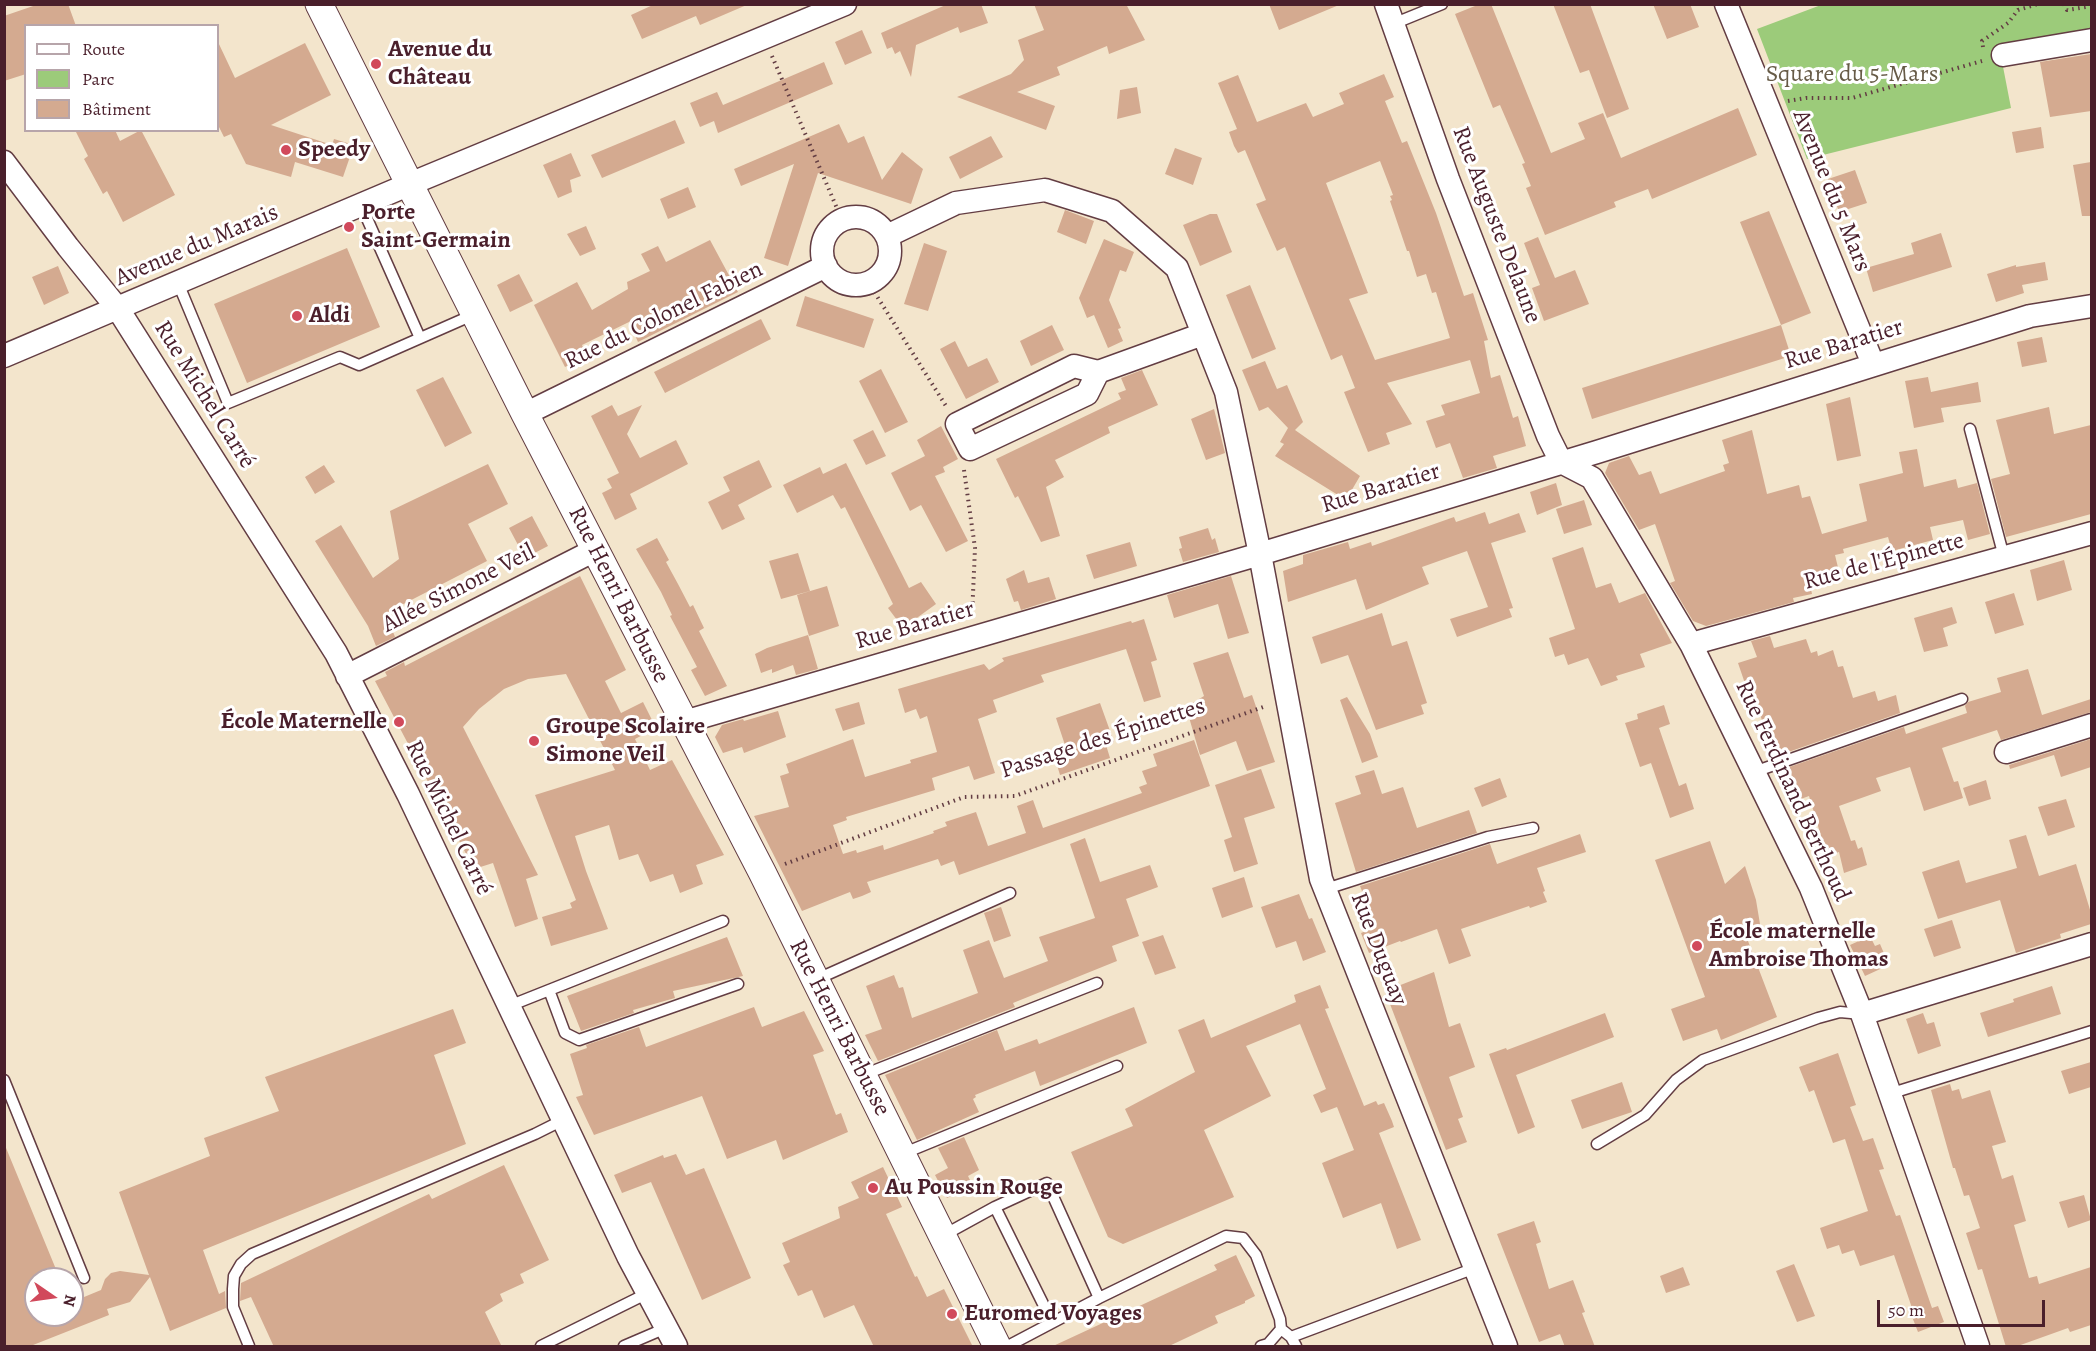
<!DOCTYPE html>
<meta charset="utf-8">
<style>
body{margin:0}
#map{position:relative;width:2096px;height:1351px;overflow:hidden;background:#f3e5cc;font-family:Alegreya,serif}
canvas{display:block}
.frame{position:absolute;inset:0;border:6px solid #4a1f2b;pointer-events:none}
.legend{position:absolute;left:24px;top:24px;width:195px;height:108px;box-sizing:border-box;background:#fff;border:2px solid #b7a5aa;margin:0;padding:8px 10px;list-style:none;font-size:18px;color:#4a1f2b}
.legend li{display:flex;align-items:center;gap:12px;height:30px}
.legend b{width:30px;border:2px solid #b7a5aa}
.north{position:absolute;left:24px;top:1267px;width:60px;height:60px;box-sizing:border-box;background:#fff;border:2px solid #b7a5aa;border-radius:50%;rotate:103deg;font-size:16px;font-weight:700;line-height:24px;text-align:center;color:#4a1f2b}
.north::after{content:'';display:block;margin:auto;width:21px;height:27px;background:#d1495b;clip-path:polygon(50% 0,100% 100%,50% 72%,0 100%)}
.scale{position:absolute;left:1877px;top:1300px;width:168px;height:27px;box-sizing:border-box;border:3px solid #4a1f2b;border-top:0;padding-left:8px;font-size:18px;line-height:21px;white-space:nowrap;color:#4a1f2b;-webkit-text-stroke:4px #fff;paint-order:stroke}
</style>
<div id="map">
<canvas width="2096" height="1351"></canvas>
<div class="frame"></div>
<ul class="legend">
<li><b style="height:8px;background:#fff"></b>Route</li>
<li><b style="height:16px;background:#9ccb7a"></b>Parc</li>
<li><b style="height:16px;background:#d4aa90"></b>Bâtiment</li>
</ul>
<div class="north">N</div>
<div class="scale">50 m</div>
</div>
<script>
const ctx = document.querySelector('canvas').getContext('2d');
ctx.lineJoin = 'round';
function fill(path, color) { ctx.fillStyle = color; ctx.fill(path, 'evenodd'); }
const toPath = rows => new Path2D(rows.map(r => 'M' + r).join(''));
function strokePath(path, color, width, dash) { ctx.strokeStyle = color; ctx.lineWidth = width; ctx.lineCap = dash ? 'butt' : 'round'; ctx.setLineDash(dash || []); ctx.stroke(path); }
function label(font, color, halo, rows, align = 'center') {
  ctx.font = font + ' Alegreya,serif'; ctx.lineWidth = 6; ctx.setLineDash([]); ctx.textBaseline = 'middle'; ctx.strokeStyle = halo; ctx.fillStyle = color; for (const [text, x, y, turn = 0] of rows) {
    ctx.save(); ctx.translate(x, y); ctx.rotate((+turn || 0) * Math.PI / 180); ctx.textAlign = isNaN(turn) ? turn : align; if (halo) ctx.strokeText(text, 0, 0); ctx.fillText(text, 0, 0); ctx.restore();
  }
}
fill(toPath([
 [1821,5,2091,5,2091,30,1999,46,2011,108,1807,159,1757,29]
]), '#9ccb7a');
fill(toPath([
 [39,4,68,4,76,26,26,26,26,74,4,81,4,16],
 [655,4,749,4,700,25,696,16,642,39,631,15],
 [948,4,981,4,988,23,960,33,958,27,916,45,911,77,900,51,895,54,892,47,887,49,881,33],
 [1034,4,1126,4,1145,40,1109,54,1107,46,1057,67,1060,75,1017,92,1055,106,1046,130,957,97,1011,74,1024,60,1018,40,1044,30],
 [1269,4,1339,4,1339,5,1279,30],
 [1480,4,1491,4,1551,153,1585,139,1578,123,1603,113,1621,158,1738,108,1757,155,1652,199,1648,189,1614,202,1616,207,1545,235,1526,188,1531,186,1522,164,1525,163,1500,105,1493,108,1455,14],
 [1553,4,1590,4,1629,109,1607,118,1589,70,1580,73],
 [1653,4,1690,4,1699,27,1667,39],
 [862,30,872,53,845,65,835,42],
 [218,42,235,78,305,43,331,95,271,125,332,145,334,139,354,145,343,177,295,162,291,177,246,164,231,134,224,137,218,125],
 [2091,54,2091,111,2050,117,2040,62],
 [824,62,833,84,718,133,714,121,700,127,690,103,717,92,723,105],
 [1384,74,1394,97,1385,101,1402,143,1407,141,1436,213,1464,296,1473,293,1488,340,1484,341,1491,378,1500,375,1513,418,1518,416,1526,446,1493,456,1497,468,1463,478,1450,443,1436,448,1426,421,1445,415,1441,405,1480,393,1470,360,1387,383,1412,424,1386,433,1390,444,1368,452,1344,392,1355,388,1342,355,1331,360,1285,247,1277,251,1256,204,1266,200,1245,150,1238,153,1234,146,1229,132,1237,129,1218,83,1238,75,1257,122,1306,103,1313,117,1344,104,1339,93],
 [1380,161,1393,195,1390,196,1392,200,1390,201,1407,251,1409,251,1417,277,1426,274,1432,293,1436,292,1450,338,1375,360,1349,299,1368,293,1326,183],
 [1137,87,1141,113,1117,119,1120,90],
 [675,120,685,143,602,178,591,155],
 [839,124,848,143,864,136,882,180,902,152,923,169,911,204,818,173,788,266,764,258,794,164,741,186,734,169],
 [2041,127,2044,148,2016,153,2012,132],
 [75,130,115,130,120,141,141,130,175,195,123,222,107,191,103,194,84,159,88,156],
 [991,136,1003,157,960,179,949,157],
 [1175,148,1202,158,1193,185,1165,174],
 [571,153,581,176,570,180,572,192,558,198,543,165],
 [2091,162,2091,216,2082,216,2073,165],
 [1855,170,1867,203,1839,212,1828,179],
 [688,187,696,207,668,219,660,199],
 [1065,210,1094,221,1086,244,1057,232],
 [1769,211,1811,313,1781,325,1740,222],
 [1210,214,1217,214,1232,252,1200,266,1183,225],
 [586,226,596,249,580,256,567,234],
 [1941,233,1952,267,1873,292,1866,268,1914,254,1911,243],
 [1538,237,1555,278,1575,270,1589,304,1544,321,1532,288,1540,285,1524,243],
 [1104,239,1134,252,1126,272,1120,270,1109,300,1121,328,1118,329,1123,341,1108,348,1094,315,1087,318,1079,298],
 [710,240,738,292,638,342,629,322,582,345,587,356,565,367,534,305,577,282,592,310,628,289,627,282,650,271,641,254,658,246,666,262],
 [924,243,947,251,928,311,904,304],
 [347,248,380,327,247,383,214,304],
 [2045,262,2048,280,2022,285,2024,293,1996,302,1987,274,2016,265,2016,267],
 [58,266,69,293,44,305,32,277],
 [519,274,533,301,510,312,497,285],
 [1250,285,1276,349,1252,359,1226,295],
 [805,296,874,319,864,348,796,326],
 [761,319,771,339,665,393,654,372],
 [1052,325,1064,350,1031,366,1020,341],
 [1781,325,1791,356,1592,419,1582,388],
 [2042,337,2047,362,2022,367,2017,342],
 [955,341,968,367,987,358,999,382,966,399,940,349],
 [1265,361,1277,389,1287,385,1303,422,1295,430,1360,476,1346,500,1275,456,1284,444,1280,442,1288,428,1268,407,1259,411,1242,370],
 [881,369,908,422,885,433,859,381],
 [1142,370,1158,405,1108,427,1110,433,1055,460,1064,477,1046,487,1060,536,1041,542,1018,496,1015,498,996,459,1121,399,1118,393,1126,390,1121,378],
 [443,377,472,433,445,447,416,390],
 [1928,377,1931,392,1978,382,1981,402,1941,408,1944,422,1914,428,1905,381],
 [1850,397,1861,456,1837,461,1826,404],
 [612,405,618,416,642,405,627,434,640,458,676,440,688,464,630,494,637,509,615,520,602,493,612,488,607,479,619,473,591,416],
 [2049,407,2054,434,2091,425,2091,514,2006,537,1991,479,2010,474,1996,420],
 [1214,409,1225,453,1206,460,1191,419],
 [941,426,958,459,943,467,945,472,935,476,968,541,946,552,921,505,910,511,891,473,925,456,917,440],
 [873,430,886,456,866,465,853,440],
 [1752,430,1767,494,1799,485,1802,498,1810,496,1822,534,1867,521,1859,484,1903,473,1899,452,1917,449,1924,487,1956,479,1958,488,1977,483,1990,534,1968,540,1963,520,1930,527,1933,540,1892,551,1888,537,1843,549,1844,553,1835,555,1841,580,1811,589,1812,594,1793,598,1794,602,1706,626,1693,621,1670,583,1675,581,1655,524,1639,530,1605,473,1609,463,1629,456,1639,475,1651,471,1660,494,1725,471,1723,465,1729,463,1722,440],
 [759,460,772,487,738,505,745,519,722,530,708,502,730,491,723,477],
 [846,463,909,588,921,582,936,604,903,628,888,608,893,604,845,507,841,509,833,495,797,513,783,485,820,467,823,474],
 [488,464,508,504,468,524,487,561,386,613,395,637,376,646,368,626,315,541,341,525,373,578,399,559,390,511],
 [324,465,335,482,315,494,305,477],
 [1556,483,1562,505,1537,515,1530,492],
 [1584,500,1592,525,1564,534,1556,509],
 [1485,512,1489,524,1519,513,1526,532,1491,543,1513,608,1509,609,1512,617,1457,637,1450,619,1488,607,1467,551,1422,567,1429,584,1366,610,1356,579,1288,602,1283,571,1303,564,1303,555,1348,542,1350,549,1371,542,1372,546,1454,517,1456,522],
 [532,516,548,546,525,558,509,528],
 [1208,528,1212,540,1215,538,1219,552,1183,562,1179,549,1182,548,1179,537],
 [657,538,669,560,666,562,678,584,690,607,693,605,704,628,699,631,727,686,705,696,691,670,697,667,670,616,672,615,661,592,636,549],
 [1130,542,1137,566,1094,579,1086,555],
 [1583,547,1596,588,1611,583,1619,603,1645,593,1672,643,1640,654,1645,667,1616,676,1618,680,1601,686,1588,658,1568,665,1564,654,1555,657,1549,638,1575,629,1552,558],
 [798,553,810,591,781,599,769,561],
 [2064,560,2072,590,2037,601,2030,570],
 [1024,570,1028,583,1049,577,1056,599,1021,610,1018,601,1014,602,1006,579],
 [580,576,626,670,605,681,621,713,643,702,656,728,635,739,650,770,672,760,724,855,696,865,703,884,680,893,673,874,650,882,638,854,619,860,609,825,575,836,586,871,608,929,551,946,542,917,572,908,570,903,576,900,535,795,615,770,566,674,528,679,504,689,479,709,463,727,538,875,526,879,538,919,515,927,493,863,474,869,375,681,387,676,385,672,404,662,405,666],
 [1231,576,1249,633,1228,639,1218,604,1174,618,1167,595],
 [827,586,839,626,809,636,797,595],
 [2014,593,2024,625,1995,634,1985,602],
 [1952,607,1957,623,1943,628,1948,646,1924,652,1914,618],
 [1382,613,1392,646,1407,641,1427,703,1421,705,1424,714,1376,730,1348,655,1321,664,1312,637],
 [1144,619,1157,660,1151,662,1161,697,1144,702,1126,649,1041,675,1044,682,993,700,997,712,978,719,995,773,974,780,969,766,932,778,935,790,846,817,847,820,833,825,843,854,856,850,857,853,883,845,884,850,934,833,933,831,947,826,945,822,976,812,988,846,1026,833,1017,806,1033,800,1043,828,1142,793,1139,787,1147,784,1142,771,1157,766,1153,754,1194,740,1210,786,959,875,954,861,941,866,938,859,867,882,871,892,862,896,853,899,850,892,802,911,754,816,789,807,780,776,789,773,786,764,853,739,865,777,911,763,910,760,937,752,927,716,920,719,916,709,905,713,898,689,984,664,989,670,1004,661,1002,658,1131,621,1132,623],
 [808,635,818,669,796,675,793,665,772,673,772,669,761,673,755,654,767,648],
 [1770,636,1774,648,1806,639,1811,653,1817,651,1818,656,1833,650,1838,667,1843,666,1853,698,1875,691,1878,701,1896,695,1900,713,1774,757,1756,702,1752,704,1738,663,1757,657,1751,641],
 [1228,652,1244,698,1252,695,1275,762,1247,771,1236,741,1200,755,1186,707,1204,696,1193,663],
 [2028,669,2042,715,2091,699,2091,712,2001,740,1997,730,1942,748,1954,782,1958,781,1963,798,1924,811,1910,767,1876,778,1881,791,1839,806,1851,841,1855,840,1858,849,1862,847,1867,865,1844,873,1839,852,1827,856,1809,796,1798,800,1793,784,1784,787,1778,771,1904,727,1906,734,1967,713,1965,706,1968,702,2001,692,1997,678],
 [1347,697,1370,734,1378,757,1362,763,1340,700],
 [859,702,865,724,843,731,835,709],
 [1100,703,1114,742,1106,745,1110,758,1060,775,1054,755,1067,751,1056,718],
 [1664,705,1670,724,1659,728,1679,786,1686,783,1694,809,1670,818,1651,763,1640,767,1625,723,1638,719,1637,714],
 [778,711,786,737,744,753,742,747,723,753,715,737,722,725,743,719,744,721],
 [2091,739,2091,767,2061,777,2054,755,2010,769,2009,765],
 [1261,769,1275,808,1244,818,1258,864,1234,872,1224,840,1232,837,1215,785],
 [1374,770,1382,794,1403,787,1417,828,1469,810,1477,833,1356,872,1335,803,1361,794,1355,776],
 [1500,778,1507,797,1482,807,1474,788],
 [1986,780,1991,799,1969,806,1963,788],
 [2066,799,2075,827,2048,836,2038,807],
 [1580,834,1586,852,1537,868,1545,891,1543,892,1547,902,1530,908,1529,906,1461,929,1471,956,1449,964,1437,929,1401,942,1400,941,1369,953,1361,933,1376,927,1360,886,1490,844,1497,864],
 [2026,835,2039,876,2076,864,2091,913,2091,924,2060,934,2061,938,2016,953,2000,900,1938,919,1922,872,1959,860,1966,883,2017,868,2009,840],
 [1085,838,1100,882,1150,865,1158,887,1126,899,1139,936,1112,946,1117,961,1013,1003,1015,1007,878,1061,865,1035,882,1029,866,986,894,975,899,988,903,987,912,1018,978,993,963,950,989,940,1004,978,1048,961,1039,937,1095,918,1070,844],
 [1710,841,1725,884,1745,866,1756,900,1762,936,1748,941,1777,1017,1721,1040,1717,1029,1683,1041,1671,1009,1705,997,1655,860],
 [1244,877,1253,907,1222,918,1212,888],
 [1299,894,1309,919,1312,918,1326,952,1303,961,1296,941,1276,948,1261,907],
 [1001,907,1011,936,994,942,984,913],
 [1952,920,1961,948,1934,957,1924,929],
 [1163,935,1176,968,1155,975,1142,942],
 [1870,936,1875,946,1880,944,1889,965,1865,976,1850,945],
 [727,937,743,976,673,991,675,998,633,1010,634,1013,581,1031,567,996],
 [1434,972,1449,1027,1460,1023,1475,1067,1449,1077,1463,1117,1458,1119,1467,1142,1446,1150,1385,991],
 [1320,985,1329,1008,1325,1009,1364,1106,1376,1101,1378,1105,1384,1103,1392,1121,1394,1127,1379,1133,1421,1240,1397,1249,1381,1203,1343,1218,1322,1163,1354,1150,1337,1107,1321,1113,1313,1095,1326,1089,1300,1024,1246,1046,1271,1096,1204,1130,1234,1197,1123,1244,1108,1237,1071,1152,1133,1126,1125,1109,1195,1072,1178,1030,1204,1019,1211,1038,1296,1002,1294,995],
 [2052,986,2061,1014,1988,1037,1980,1013,2014,1002,2013,999],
 [754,1007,762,1027,804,1011,824,1051,813,1055,836,1115,841,1113,848,1132,783,1160,776,1140,727,1159,702,1096,594,1135,576,1097,583,1095,570,1054,587,1048,586,1045,639,1027,646,1047],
 [1134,1007,1147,1043,1040,1086,1035,1071,975,1095,976,1097,973,1099,979,1112,917,1140,885,1075,997,1030,1005,1051,1037,1039,1039,1044],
 [453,1009,466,1043,434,1055,466,1144,203,1250,219,1294,225,1291,226,1308,170,1331,150,1277,130,1302,107,1309,109,1315,28,1347,4,1347,4,1143,60,1279,36,1279,36,1315,72,1315,72,1302,101,1290,105,1279,111,1273,120,1271,149,1275,119,1192,210,1156,204,1138,279,1111,265,1077],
 [1605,1013,1614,1037,1516,1075,1535,1127,1518,1134,1489,1054,1506,1048,1507,1050],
 [1923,1013,1927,1024,1934,1022,1941,1046,1918,1054,1906,1019],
 [1838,1053,1856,1105,1850,1107,1863,1141,1873,1138,1884,1169,1879,1170,1896,1216,1900,1215,1932,1308,1938,1306,1944,1322,1918,1332,1909,1309,1912,1308,1894,1255,1860,1266,1854,1250,1842,1254,1839,1245,1827,1249,1820,1228,1868,1211,1845,1139,1833,1143,1814,1090,1809,1092,1799,1067],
 [2091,1062,2091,1087,2069,1094,2061,1071],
 [1622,1082,1632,1112,1582,1129,1571,1100],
 [1950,1084,1952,1091,1959,1089,1962,1099,1990,1090,2006,1142,1992,1146,2002,1179,2013,1175,2026,1221,2014,1225,2029,1278,2037,1276,2039,1284,2091,1267,2091,1325,2070,1332,2068,1328,2015,1347,2006,1347,1982,1269,1978,1270,1966,1233,1980,1228,1969,1195,1964,1196,1955,1168,1953,1168,1931,1090],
 [964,1137,979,1170,968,1176,973,1186,947,1198,935,1175,948,1168,938,1148],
 [676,1154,686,1175,704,1168,751,1278,702,1300,651,1182,622,1193,614,1175,663,1155,664,1158],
 [504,1165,549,1260,520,1274,524,1283,500,1294,503,1301,485,1312,502,1347,274,1347,251,1297,240,1301,241,1283,429,1194,432,1199],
 [883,1167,902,1207,886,1214,915,1277,917,1276,927,1297,944,1289,973,1347,874,1347,854,1305,824,1318,812,1290,798,1296,783,1265,790,1262,782,1243,840,1218,838,1207,859,1198,851,1182],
 [2084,1195,2091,1220,2068,1228,2059,1202],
 [1534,1221,1541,1242,1536,1244,1549,1289,1573,1280,1585,1312,1582,1313,1595,1347,1565,1347,1560,1334,1539,1342,1497,1234],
 [1236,1255,1255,1296,1245,1301,1245,1303,1215,1316,1218,1323,1167,1347,1051,1347,1217,1270,1214,1265],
 [1794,1264,1815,1316,1797,1322,1776,1271],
 [1683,1267,1690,1285,1666,1293,1660,1276]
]), '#d4aa90');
const service = toPath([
 [1393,24,1442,4],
 [361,205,420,338],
 [178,283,228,403,340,357,359,365,475,314],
 [1970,429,2004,557],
 [1754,772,1962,699],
 [1326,889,1488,837,1533,828],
 [815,980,1010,893],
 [549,990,565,1033,579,1040,738,984],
 [509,1006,723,921],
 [863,1075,1097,983],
 [4,1080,84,1278],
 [1889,1094,2092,1031],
 [1597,1144,1645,1115,1676,1080,1703,1060,1818,1018,1840,1012,1862,1014],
 [902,1154,1117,1066],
 [995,1207,1052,1322],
 [944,1235,995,1207,1047,1183,1099,1298],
 [1291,1337,1475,1268],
 [249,1346,233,1307,233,1289,234,1276,241,1264,252,1254,535,1134,563,1120],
 [541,1346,648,1293],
 [624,1346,666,1328],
 [1008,1346,1099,1298,1226,1236,1243,1238,1256,1255,1280,1319,1281,1329,1291,1337,1296,1346],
 [1261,1346,1268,1344,1281,1329]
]);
const minor = toPath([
 [1386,4,1448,179,1548,436,1561,462,1592,478,1691,644,1811,888,1862,1014,1978,1346],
 [1726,4,1873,364],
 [2003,55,2092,40],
 [4,162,68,247,118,309,336,653,408,794,628,1256,676,1346],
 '822 251a34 34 0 1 1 68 0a34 34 0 1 1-68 0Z',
 [887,236,956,203,1045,190,1112,211,1177,268,1226,392,1260,554,1321,879,1506,1346],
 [4,356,410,184,845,4],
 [1098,372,1087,394,970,449,957,424,1074,366,1098,372,1203,334],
 [525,414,826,266],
 [1691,644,2092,533],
 [347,676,595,550],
 [684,722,1260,554,1597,452,2030,316,2092,306],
 [2006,752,2092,725],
 [1862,1014,2092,944]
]);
const tertiary = toPath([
 [319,4,525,414,762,872,997,1346]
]);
strokePath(service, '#633d43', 13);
strokePath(minor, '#633d43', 25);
strokePath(tertiary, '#633d43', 29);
strokePath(toPath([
 [2064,4,2067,10,2092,6],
 [1983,47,1982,41,2008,23,2018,10,2038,4],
 [772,56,842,220],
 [1788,101,1806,98,1852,98,1982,61],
 [868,282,946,406],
 [964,470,975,548,972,617],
 [785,864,964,797,1015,796,1266,706]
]), '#633d43', 4, [1.5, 4.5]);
strokePath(service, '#fff', 10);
strokePath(minor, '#fff', 22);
strokePath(tertiary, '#fff', 27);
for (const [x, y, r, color] of [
 [376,64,6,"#d1495b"],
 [286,150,6,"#d1495b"],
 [349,227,6,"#d1495b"],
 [297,316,6,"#d1495b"],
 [399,722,6,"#d1495b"],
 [534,741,6,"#d1495b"],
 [1697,946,6,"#d1495b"],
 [873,1188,6,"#d1495b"],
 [952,1314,6,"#d1495b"]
]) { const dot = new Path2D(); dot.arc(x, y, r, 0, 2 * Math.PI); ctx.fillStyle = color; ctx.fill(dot); strokePath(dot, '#fff', 2); }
label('bold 24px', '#4a1f2b', '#fff', [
 ["Avenue du",388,50],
 ["Château",388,78],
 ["Speedy",298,150],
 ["Porte",361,213],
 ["Saint-Germain",361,241],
 ["Aldi",309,316],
 ["École Maternelle",387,722,"right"],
 ["Groupe Scolaire",546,727],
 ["Simone Veil",546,755],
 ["École maternelle",1709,932],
 ["Ambroise Thomas",1709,960],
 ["Au Poussin Rouge",885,1188],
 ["Euromed Voyages",964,1314]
], 'left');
label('24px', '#675b47', '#fff', [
 ["Square du 5-Mars",1852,75]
]);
label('24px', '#4a1f2b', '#fff', [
 ["Avenue du 5 Mars",1831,191,68],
 ["Rue Auguste Delaune",1496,225,69],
 ["Avenue du Marais",197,246,-23],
 ["Rue du Colonel Fabien",664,316,-26],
 ["Rue Baratier",1844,345,-17],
 ["Rue Michel Carré",204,395,58],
 ["Rue Baratier",1381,489,-17],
 ["Rue de l'Épinette",1884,562,-15],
 ["Allée Simone Veil",459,589,-27],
 ["Rue Henri Barbusse",618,595,63],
 ["Rue Baratier",915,626,-16],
 ["Passage des Épinettes",1103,739,-18],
 ["Rue Ferdinand Berthoud",1792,791,65],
 ["Rue Michel Carré",448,818,64],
 ["Rue Duguay",1378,949,69],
 ["Rue Henri Barbusse",839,1028,63]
]);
</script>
